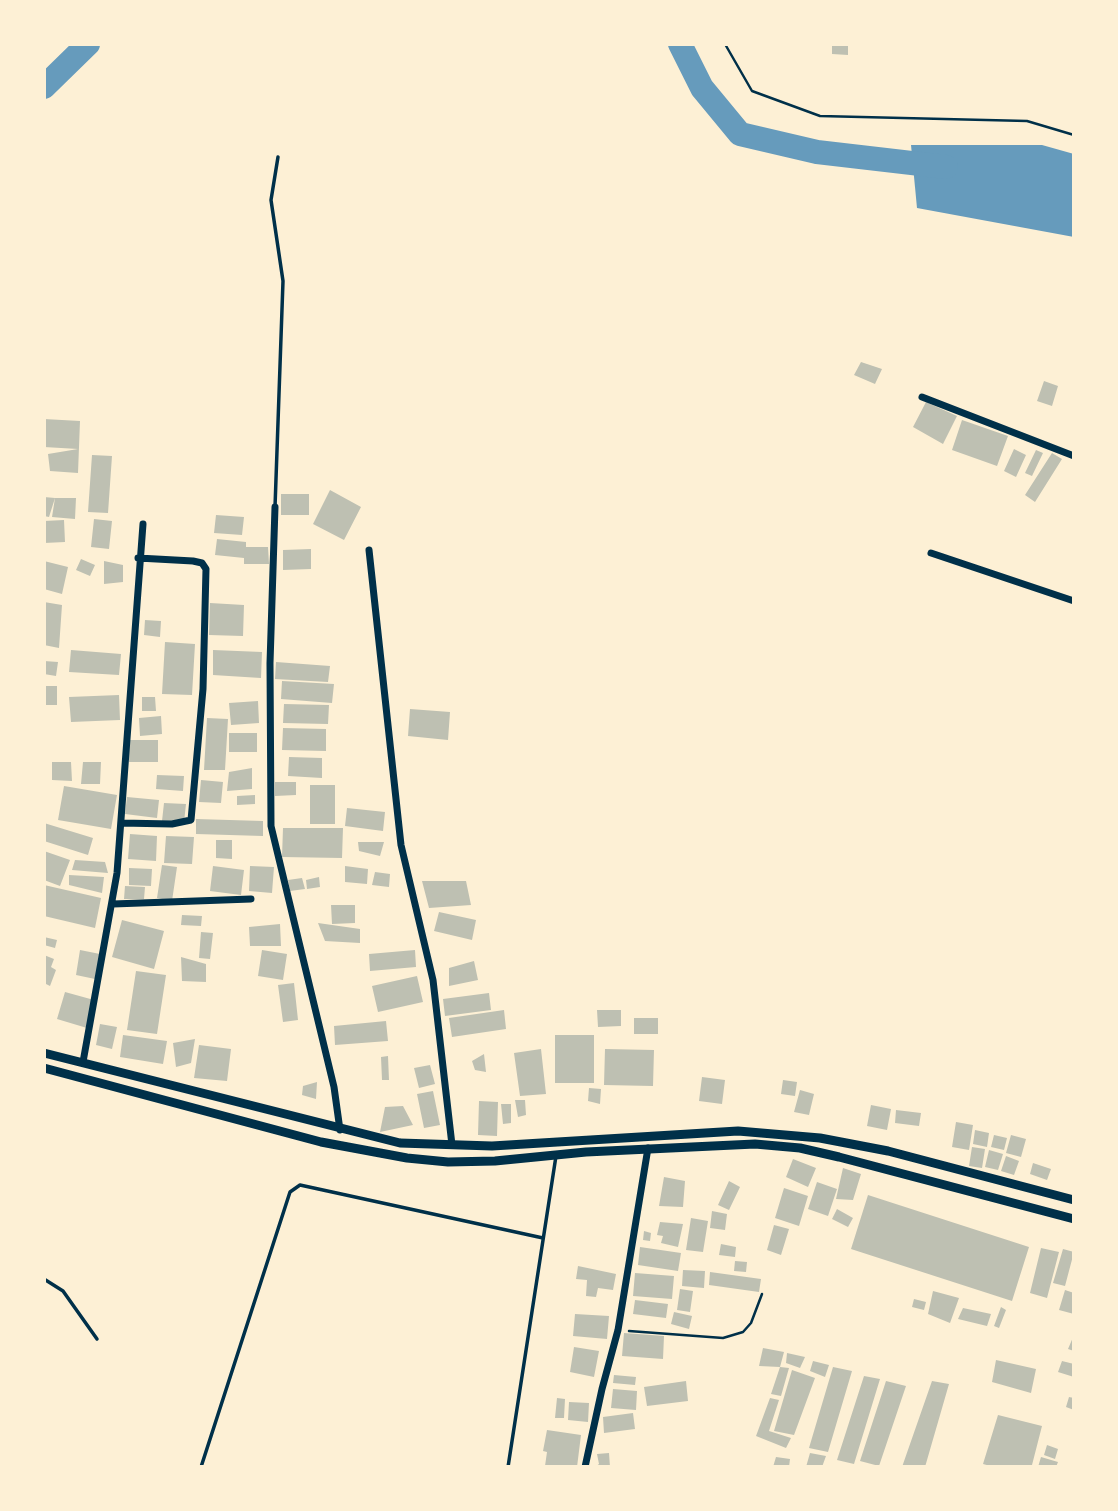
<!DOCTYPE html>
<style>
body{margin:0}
#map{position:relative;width:1118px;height:1511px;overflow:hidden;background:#fdf0d5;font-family:Rubik,sans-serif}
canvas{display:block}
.frame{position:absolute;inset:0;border:46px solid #fdf0d5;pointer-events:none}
</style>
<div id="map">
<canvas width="1118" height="1511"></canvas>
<div class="frame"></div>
</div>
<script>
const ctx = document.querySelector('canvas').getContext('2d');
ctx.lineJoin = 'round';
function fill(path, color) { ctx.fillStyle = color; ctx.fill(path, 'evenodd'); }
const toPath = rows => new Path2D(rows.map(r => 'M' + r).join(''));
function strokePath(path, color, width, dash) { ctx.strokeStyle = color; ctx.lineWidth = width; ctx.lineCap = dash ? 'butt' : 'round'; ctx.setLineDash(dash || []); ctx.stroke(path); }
fill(toPath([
 [911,145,1042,145,1074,154,1074,237,917,208]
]), '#669bbc');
strokePath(toPath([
 [680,44,702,88,740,134,817,152,946,167],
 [44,87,88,44]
]), '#669bbc', 24);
fill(toPath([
 [832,44,848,44,848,55,832,54],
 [861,362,882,369,875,384,854,375],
 [1044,381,1058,386,1052,406,1037,401],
 [926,402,957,416,943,444,913,427],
 [44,419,80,421,78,473,50,471,48,454,78,449,44,447],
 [962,420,1008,436,997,466,952,450],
 [1014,449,1026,455,1016,477,1004,471],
 [1036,450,1043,453,1032,476,1025,473],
 [1052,453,1062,459,1035,502,1025,495],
 [92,455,112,456,108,513,88,512],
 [330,490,361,507,344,540,313,524],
 [281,494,309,494,309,515,281,515],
 [44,497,55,498,49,517,44,516],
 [55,498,76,498,75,519,52,517],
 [216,515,244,517,242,535,214,533],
 [94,519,112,521,109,549,91,547],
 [64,520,65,542,44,543,44,521],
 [217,539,246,542,246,547,268,547,269,564,244,564,244,558,215,555],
 [311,549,311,569,283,570,283,550],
 [81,559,95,565,90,576,76,570],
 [44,561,68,567,62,594,44,589],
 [104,561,123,565,123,582,104,584],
 [44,602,62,605,59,648,44,645],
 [210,603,244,605,243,636,209,635],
 [145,620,161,621,160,637,144,635],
 [165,642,195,644,192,695,162,694],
 [71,650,121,654,119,675,69,672],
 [213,650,262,652,261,678,213,675],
 [44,661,58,662,56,676,44,674],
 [276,662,330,666,328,682,275,679],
 [282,681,334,684,332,703,281,699],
 [44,686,57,686,57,705,44,705],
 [119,695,120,720,71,722,69,697],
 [142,697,155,697,156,711,142,711],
 [258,701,259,723,231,725,229,703],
 [284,704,329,705,328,724,283,723],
 [410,709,450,712,448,740,408,736],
 [161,716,162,734,140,736,139,718],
 [207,718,228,719,225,770,204,770],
 [283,728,326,729,326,751,282,750],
 [229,733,257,733,257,752,229,752],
 [129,740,158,740,158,762,129,762],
 [289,757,322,758,322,778,288,776],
 [52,762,71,762,72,781,52,780],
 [83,762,101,762,100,784,81,784],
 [252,768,252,789,227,791,229,772],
 [157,775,184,776,183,791,156,789],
 [201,780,223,782,221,803,199,802],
 [275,782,296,782,296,795,275,796],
 [310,785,335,785,335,824,310,824],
 [64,786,117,795,111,829,58,820],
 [255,795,255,804,237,805,237,796],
 [127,797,159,800,157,818,125,814],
 [164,803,186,804,184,822,162,821],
 [347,808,385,812,383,831,345,826],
 [196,819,263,821,263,836,196,834],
 [44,823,93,838,88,855,44,841],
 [283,828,343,828,342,858,282,857],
 [130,834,157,836,156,861,128,859],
 [166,836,194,837,192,864,164,863],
 [216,840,232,840,232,859,216,858],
 [358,842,384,842,380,856,359,851],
 [44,851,70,860,60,886,44,880],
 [75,860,105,862,108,873,72,870],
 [162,865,177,867,172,901,157,898],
 [213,866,244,870,241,895,210,891],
 [250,866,274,867,272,893,249,891],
 [345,866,368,869,367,884,345,882],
 [129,868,152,869,151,886,129,885],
 [375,872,390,874,389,887,372,885],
 [69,875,104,877,102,893,69,885],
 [319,877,320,887,307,889,306,880],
 [302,878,305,889,290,891,288,880],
 [422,881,466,881,471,905,429,908],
 [44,885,101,898,95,928,44,916],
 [125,886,145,887,144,899,124,899],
 [331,905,355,905,355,923,332,924],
 [439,912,476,920,472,940,434,931],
 [182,915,202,916,201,926,181,925],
 [122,920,164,931,154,969,112,957],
 [318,923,360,929,360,943,325,941],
 [280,924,281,946,250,946,249,927],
 [201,932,213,933,210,959,199,958],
 [44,937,57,940,55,948,44,945],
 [80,950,100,954,95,979,76,975],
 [262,950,287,954,283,980,258,976],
 [415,950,416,967,370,971,369,954],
 [44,955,54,959,51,967,56,970,50,986,44,983],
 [181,957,206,964,206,982,182,981],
 [474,961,478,980,449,986,449,968],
 [136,971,166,975,157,1034,127,1030],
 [417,976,423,1002,378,1012,372,986],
 [294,983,298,1020,283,1022,278,985],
 [65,992,94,1000,87,1028,57,1019],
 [489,993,491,1010,445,1016,443,999],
 [504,1010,506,1029,452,1037,449,1018],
 [597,1010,621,1010,621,1026,598,1027],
 [634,1018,658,1018,658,1034,634,1034],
 [386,1021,388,1041,335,1045,334,1026],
 [100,1024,117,1027,112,1049,96,1045],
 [123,1035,167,1041,163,1064,120,1057],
 [555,1035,594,1035,594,1083,555,1083],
 [195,1039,191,1063,176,1067,173,1043],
 [199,1045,231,1049,227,1081,194,1078],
 [541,1049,546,1094,520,1096,514,1053],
 [605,1049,654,1050,653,1086,604,1085],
 [484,1054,486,1072,475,1070,472,1061],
 [388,1056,389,1080,382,1080,381,1057],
 [430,1065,435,1084,419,1088,414,1068],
 [702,1077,725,1080,722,1104,699,1101],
 [783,1080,797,1082,795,1096,781,1094],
 [317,1082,316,1099,302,1095,303,1086],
 [589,1088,601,1089,600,1104,588,1101],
 [800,1090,814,1094,809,1115,794,1112],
 [433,1091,440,1125,424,1128,417,1094],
 [515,1100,525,1100,526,1115,518,1117],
 [479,1101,498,1102,497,1136,478,1135],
 [501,1104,511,1104,511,1123,503,1124],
 [871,1105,891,1109,887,1130,867,1126],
 [403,1106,413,1125,380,1132,385,1107],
 [896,1110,921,1113,919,1126,895,1123],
 [956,1122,973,1125,969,1150,952,1147],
 [975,1130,989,1133,987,1147,973,1144],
 [994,1135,1007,1138,1004,1150,991,1147],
 [1011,1135,1026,1139,1021,1157,1006,1153],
 [972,1147,985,1149,982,1168,969,1166],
 [989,1150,1003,1154,998,1170,985,1167],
 [1006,1156,1019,1161,1014,1175,1001,1171],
 [793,1159,816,1168,808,1187,786,1177],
 [1033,1163,1051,1169,1047,1180,1030,1174],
 [843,1168,861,1174,853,1200,836,1199],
 [664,1177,685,1181,683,1207,659,1206],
 [729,1181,740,1187,729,1210,718,1205],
 [817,1182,837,1189,828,1216,808,1209],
 [784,1188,808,1196,799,1226,775,1218],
 [868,1195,1029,1247,1012,1301,851,1249],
 [837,1209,853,1218,848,1227,832,1219],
 [712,1211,727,1214,725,1230,710,1228],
 [691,1218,708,1221,703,1252,686,1250],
 [660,1222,683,1224,678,1247,661,1243,663,1236,657,1235],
 [774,1225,789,1229,781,1255,767,1250],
 [644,1231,651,1233,650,1241,643,1240],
 [721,1244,736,1247,735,1257,719,1255],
 [640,1247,681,1253,678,1271,638,1265],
 [1041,1248,1059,1252,1047,1298,1030,1293],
 [1063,1249,1074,1252,1065,1286,1053,1283],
 [735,1261,747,1262,746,1272,734,1271],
 [578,1266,616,1274,613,1290,598,1288,596,1297,586,1296,587,1280,576,1279],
 [683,1270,705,1271,704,1288,682,1286],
 [710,1272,761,1279,759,1292,709,1285],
 [635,1273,674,1276,672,1299,633,1296],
 [680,1289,693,1291,690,1312,677,1310],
 [1065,1290,1074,1293,1074,1314,1059,1310],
 [933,1291,959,1298,950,1323,928,1314],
 [914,1299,926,1302,924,1310,912,1307],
 [635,1300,668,1304,666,1318,633,1314],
 [1001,1307,1006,1310,999,1328,994,1326],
 [963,1308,991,1314,987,1326,958,1319],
 [674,1312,692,1316,689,1329,671,1324],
 [575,1314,609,1316,607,1339,573,1336],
 [624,1333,664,1336,663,1359,622,1356],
 [1074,1335,1074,1351,1068,1349],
 [574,1347,599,1351,594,1377,570,1372],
 [763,1348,784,1352,780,1367,759,1366],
 [787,1353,805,1357,800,1368,786,1363],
 [996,1360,1036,1369,1031,1393,992,1382],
 [813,1361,829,1365,825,1377,810,1371],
 [1062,1361,1074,1364,1074,1377,1058,1372],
 [780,1367,789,1368,781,1396,771,1394],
 [833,1367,852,1371,828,1452,809,1448],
 [792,1370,815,1378,794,1435,774,1431],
 [614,1375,636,1377,635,1385,613,1383],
 [864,1376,880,1379,854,1464,837,1460],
 [686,1381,688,1401,647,1406,644,1387],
 [886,1381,906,1386,879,1466,860,1461],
 [932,1381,949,1384,925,1467,902,1467],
 [613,1389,637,1391,636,1410,611,1408],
 [1069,1397,1074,1398,1074,1410,1066,1407],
 [557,1398,565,1399,564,1418,555,1418],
 [770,1398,779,1400,769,1431,791,1438,786,1448,756,1436],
 [569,1402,589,1403,588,1422,568,1420],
 [633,1413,635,1429,604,1433,603,1417],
 [998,1415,1042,1426,1032,1465,994,1467,983,1464],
 [547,1430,581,1435,577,1467,545,1466,547,1452,543,1451],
 [1047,1445,1058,1449,1055,1459,1044,1455],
 [609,1453,610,1467,595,1467,599,1464,597,1454],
 [810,1453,826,1456,822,1467,806,1467],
 [776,1457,790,1459,789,1467,773,1467],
 [1041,1457,1058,1462,1056,1467,1038,1467]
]), '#bec0b2');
strokePath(toPath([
 [725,44,752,91,820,116,1027,121,1074,135],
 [629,1331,723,1338,743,1332,751,1323,762,1294]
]), '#003049', 2.5);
strokePath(toPath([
 [275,507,283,281,271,200,278,157],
 [44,1279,63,1291,97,1339],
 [201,1467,290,1192,300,1185,543,1238],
 [508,1467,556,1156]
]), '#003049', 3.5);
strokePath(toPath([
 [922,397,1074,456],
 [275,507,270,663,271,826,334,1087,340,1130],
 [369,550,401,845,433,980,452,1145],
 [931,553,1074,601],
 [121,823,172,824,191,820,203,689,206,569,202,563,193,561,138,558],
 [113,904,251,899],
 [83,1062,117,873,143,524],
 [585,1467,602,1389,618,1330,648,1148]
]), '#003049', 7);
strokePath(toPath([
 [44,1053,400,1143,492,1146,738,1131,820,1138,888,1151,1074,1200],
 [44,1068,321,1142,407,1158,448,1162,495,1161,586,1152,755,1144,800,1148,839,1157,1074,1219]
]), '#003049', 9);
</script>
